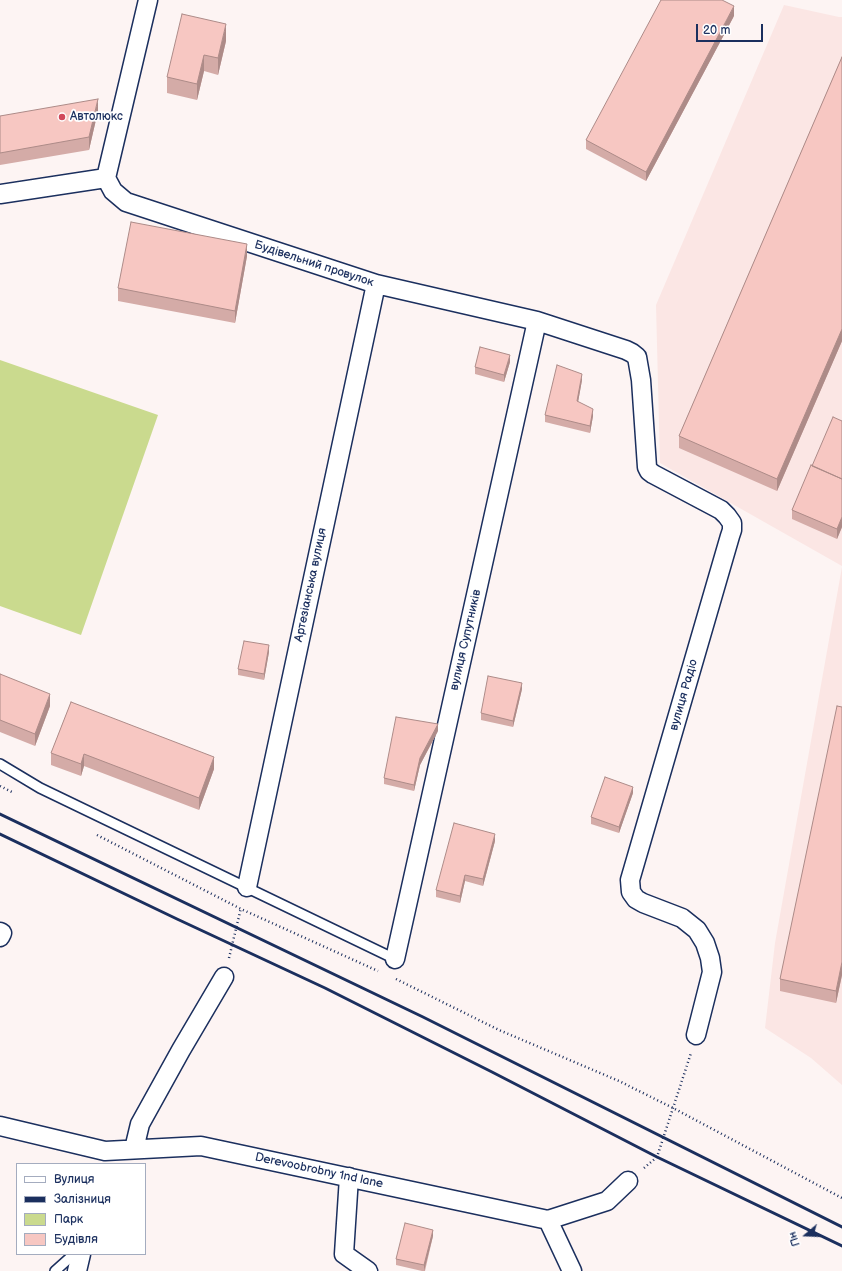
<!DOCTYPE html>
<meta charset="utf-8">
<style>
body{margin:0}
#map{position:relative;width:842px;height:1271px;overflow:hidden;background:#fdf4f3;font-family:"Balsamiq Sans",sans-serif}
canvas{display:block}
.legend{position:absolute;left:16px;top:1163px;width:130px;height:92px;box-sizing:border-box;background:#fff;border:1px solid #a4acbf;margin:0;padding:5px 7px;list-style:none;font-size:12px;color:#1b2f5e}
.legend li{display:flex;align-items:center;gap:8px;height:20px}
.legend b{width:20px;border:1px solid #a4acbf}
.north{position:absolute;left:786px;top:1215px;width:40px;height:40px;-webkit-text-stroke:3px #fff;paint-order:stroke;rotate:251deg;font-size:11px;font-weight:700;line-height:16px;text-align:center;color:#1b2f5e}
.north::after{content:'';display:block;margin:auto;width:14px;height:18px;background:#1b2f5e;clip-path:polygon(50% 0,100% 100%,50% 72%,0 100%)}
.scale{position:absolute;left:696px;top:24px;width:67px;height:18px;box-sizing:border-box;border:2px solid #1b2f5e;border-top:0;padding-left:5px;font-size:12px;line-height:14px;white-space:nowrap;color:#1b2f5e;-webkit-text-stroke:3px #fff;paint-order:stroke}
</style>
<div id="map">
<canvas width="842" height="1271"></canvas>
<ul class="legend">
<li><b style="height:5px;background:#fff"></b>Вулиця</li>
<li><b style="height:5px;background:#1b2f5e"></b>Залізниця</li>
<li><b style="height:11px;background:#cada8e"></b>Парк</li>
<li><b style="height:11px;background:#f7c7c2"></b>Будівля</li>
</ul>
<div class="north">Пн</div>
<div class="scale">20 m</div>
</div>
<script>
const ctx = document.querySelector('canvas').getContext('2d');
ctx.lineJoin = 'round';
function fill(path, color) { ctx.fillStyle = color; ctx.fill(path, 'evenodd'); }
const toPath = rows => new Path2D(rows.map(r => 'M' + r).join(''));
function strokePath(path, color, width, dash) { ctx.strokeStyle = color; ctx.lineWidth = width; ctx.lineCap = dash ? 'butt' : 'round'; ctx.setLineDash(dash || []); ctx.stroke(path); }
function label(font, color, halo, rows, align = 'center') {
  ctx.font = font + ' "Balsamiq Sans",sans-serif'; ctx.lineWidth = 3.5; ctx.setLineDash([]); ctx.textBaseline = 'middle'; ctx.strokeStyle = halo; ctx.fillStyle = color; for (const [text, x, y, turn = 0] of rows) {
    ctx.save(); ctx.translate(x, y); ctx.rotate((+turn || 0) * Math.PI / 180); ctx.textAlign = isNaN(turn) ? turn : align; if (halo) ctx.strokeText(text, 0, 0); ctx.fillText(text, 0, 0); ctx.restore();
  }
}
fill(toPath([
 [784,5,839,17,842,17,842,566,660,463,656,305],
 [842,567,842,1085,811,1058,765,1028,775,943]
]), '#fbe6e4');
fill(toPath([
 [0,360,158,415,81,635,0,606]
]), '#cada8e');
const lane = toPath([
 [0,764,40,788,395,959],
 [55,1271,74,1254]
]);
const street = toPath([
 [106,178,113,191,126,202,376,284,537,321,626,350,632,353,637,357,641,380,647,467,649,471,653,474,721,510,727,516,732,523,732,530,730,536,630,880,631,892,636,899,643,903,682,918,697,930,705,943,710,958,712,972,696,1035],
 [106,178,148,0],
 [0,194,106,178],
 [247,887,376,284],
 [0,932,2,933,0,937],
 [395,959,537,321],
 [0,1126,105,1151,201,1146,548,1220,607,1201,628,1181],
 [134,1149,140,1124,181,1050,224,977],
 [349,1177,344,1254,368,1271],
 [548,1220,572,1271],
 [77,1271,81,1254]
]);
strokePath(lane, '#1b2f5e', 12);
strokePath(street, '#1b2f5e', 21);
strokePath(toPath([
 [0,786,14,793],
 [97,835,241,909,378,971],
 [229,958,241,908],
 [396,979,499,1030,619,1081,673,1108,842,1198],
 [644,1168,657,1157,691,1053]
]), '#1b2f5e', 2.5, [1, 3]);
strokePath(lane, '#fff', 9);
strokePath(street, '#fff', 18);
strokePath(toPath([
 [0,814,423,1017,842,1227],
 [0,834,177,919,325,988,492,1072,657,1157,842,1246]
]), '#1b2f5e', 3);
fill(toPath([
 [734,16,646,181,586,149,586,140],
 [226,41,218,75,204,71,197,100,167,93,167,77],
 [842,57,842,341,777,491,679,448,679,436],
 [98,111,89,150,0,165,0,116],
 [247,256,235,323,118,301,118,288],
 [510,362,504,382,475,374,475,367],
 [582,380,578,402,593,416,590,433,545,422,545,415],
 [842,421,842,527,837,539,792,519,792,510,812,466],
 [269,652,264,680,238,675,238,669],
 [0,674,50,706,35,746,0,732],
 [522,689,513,727,481,720,481,713],
 [71,702,214,769,199,810,84,766,81,776,51,765,51,753],
 [842,707,842,975,836,1003,780,991,780,979],
 [438,731,420,765,414,791,384,784,384,778],
 [633,793,619,833,591,824,591,817],
 [495,841,483,886,465,881,460,903,436,897,436,890],
 [433,1236,425,1271,422,1271,396,1265,396,1259]
]), '#d4aba7');
fill(toPath([
 [734,6,734,16,646,181,646,172],
 [226,24,226,41,218,75,218,58],
 [204,55,204,71,197,100,197,84],
 [98,99,98,111,89,150,89,137],
 [247,244,247,256,235,323,235,311],
 [842,329,842,341,777,491,777,479],
 [510,355,510,362,504,382,504,375],
 [582,374,582,380,577,408,577,401],
 [593,409,593,416,590,433,590,426],
 [842,517,842,527,837,539,837,529],
 [269,645,269,652,264,680,264,674],
 [522,683,522,689,513,727,513,721],
 [50,694,50,706,35,746,35,734],
 [438,724,438,731,420,765,414,791,414,785,420,758],
 [84,754,84,766,81,776,81,764],
 [214,757,214,769,199,810,199,798],
 [633,787,633,793,619,833,619,827],
 [495,834,495,841,483,886,483,879],
 [465,875,465,881,460,903,460,896],
 [842,962,842,975,836,1003,836,991],
 [433,1230,433,1236,424,1271,424,1265]
]), '#ad8b88');
const building = toPath([
 [661,0,722,0,734,6,646,172,586,140,661,0],
 [182,14,226,24,218,58,204,55,197,84,167,77,182,14],
 [842,57,842,329,777,479,679,436,842,57],
 [98,99,89,137,0,153,0,116,98,99],
 [131,222,247,244,235,311,118,288,131,222],
 [480,347,510,355,504,375,475,367,480,347],
 [557,365,582,374,577,401,593,409,590,426,545,415,557,365],
 [833,417,842,421,842,479,812,466,833,417],
 [811,465,842,479,842,517,837,529,792,510,811,465],
 [244,641,269,645,264,674,238,669,244,641],
 [0,674,50,694,35,734,0,720,0,674],
 [488,676,522,683,513,721,481,713,488,676],
 [71,702,214,757,199,798,84,754,81,764,51,753,71,702],
 [837,706,842,707,842,962,836,991,780,979,837,706],
 [396,717,438,724,420,758,414,785,384,778,396,717],
 [605,777,633,787,619,827,591,817,605,777],
 [454,823,495,834,483,879,465,875,460,896,436,890,454,823],
 [405,1223,433,1230,424,1265,396,1259,405,1223]
]);
fill(building, '#f7c7c2');
strokePath(building, '#ad8b88', 1);
for (const [x, y, r, color] of [
 [62,117,4,"#d1495b"]
]) { const dot = new Path2D(); dot.arc(x, y, r, 0, 2 * Math.PI); ctx.fillStyle = color; ctx.fill(dot); strokePath(dot, '#fff', 1.5); }
label('12px', '#1b2f5e', '#fff', [
 ["Автолюкс",70,117]
], 'left');
label('12px', '#1b2f5e', '#fff', [
 ["Будівельний провулок",314,264,18],
 ["Артезіанська вулиця",311,585,-78],
 ["вулиця Супутників",466,640,-77],
 ["вулиця Радіо",684,695,-74],
 ["Derevoobrobny 1nd lane",319,1171,12]
]);
</script>
